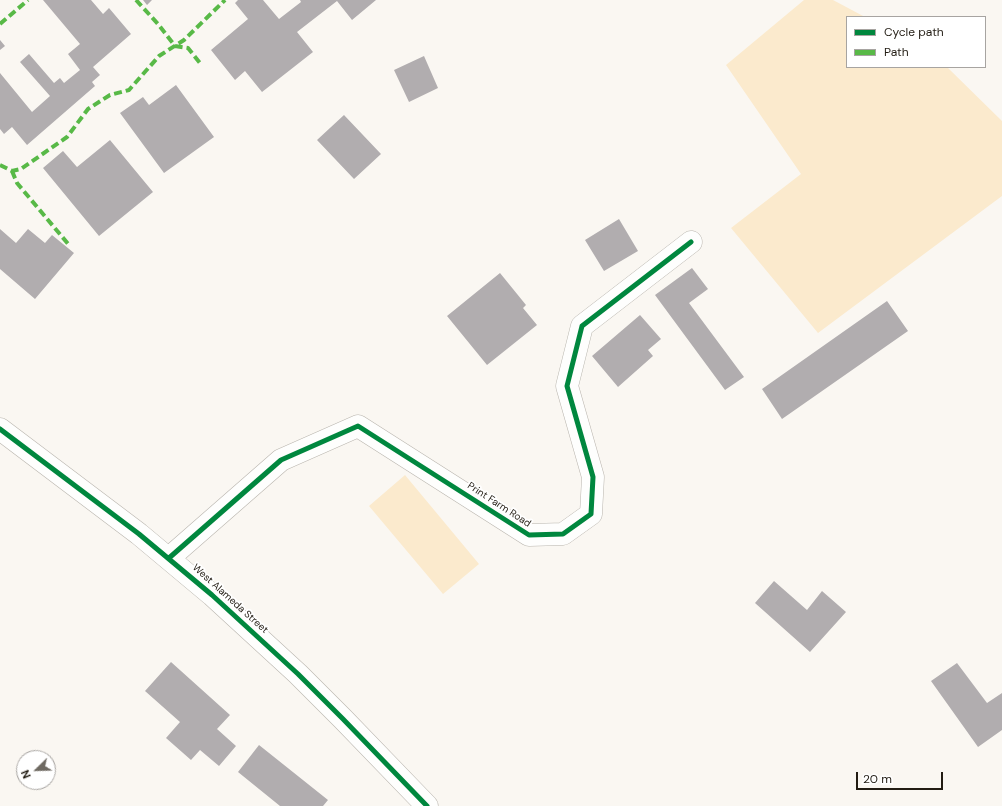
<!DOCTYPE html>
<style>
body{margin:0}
#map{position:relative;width:1002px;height:806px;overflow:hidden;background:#faf7f2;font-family:"DM Sans",sans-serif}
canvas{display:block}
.legend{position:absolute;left:846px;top:16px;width:140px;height:52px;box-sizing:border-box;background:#fff;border:1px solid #a7a4a1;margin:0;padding:5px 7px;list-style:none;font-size:12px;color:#221c13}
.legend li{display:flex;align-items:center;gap:8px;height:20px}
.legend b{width:20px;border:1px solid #a7a4a1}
.north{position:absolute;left:16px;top:750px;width:40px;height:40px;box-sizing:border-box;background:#fff;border:1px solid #a7a4a1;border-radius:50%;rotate:247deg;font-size:11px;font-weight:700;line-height:16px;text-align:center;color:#221c13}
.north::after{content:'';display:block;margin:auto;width:14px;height:18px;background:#6e6961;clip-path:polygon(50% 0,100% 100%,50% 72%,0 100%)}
.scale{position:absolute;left:856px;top:772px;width:87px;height:18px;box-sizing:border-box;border:2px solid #221c13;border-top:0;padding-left:5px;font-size:12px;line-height:14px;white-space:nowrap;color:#221c13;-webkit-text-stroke:3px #fff;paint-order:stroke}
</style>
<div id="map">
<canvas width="1002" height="806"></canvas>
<ul class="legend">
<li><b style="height:5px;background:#00873e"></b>Cycle path</li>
<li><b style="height:5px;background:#58b947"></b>Path</li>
</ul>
<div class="north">N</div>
<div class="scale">20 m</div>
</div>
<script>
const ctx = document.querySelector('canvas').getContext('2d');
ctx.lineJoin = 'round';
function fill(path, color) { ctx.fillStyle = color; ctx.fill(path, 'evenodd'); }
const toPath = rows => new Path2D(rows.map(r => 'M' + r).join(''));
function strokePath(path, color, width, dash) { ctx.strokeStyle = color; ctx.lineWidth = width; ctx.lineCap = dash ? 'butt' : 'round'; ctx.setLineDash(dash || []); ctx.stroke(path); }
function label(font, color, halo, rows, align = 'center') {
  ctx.font = font + ' "DM Sans",sans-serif'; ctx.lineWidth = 3.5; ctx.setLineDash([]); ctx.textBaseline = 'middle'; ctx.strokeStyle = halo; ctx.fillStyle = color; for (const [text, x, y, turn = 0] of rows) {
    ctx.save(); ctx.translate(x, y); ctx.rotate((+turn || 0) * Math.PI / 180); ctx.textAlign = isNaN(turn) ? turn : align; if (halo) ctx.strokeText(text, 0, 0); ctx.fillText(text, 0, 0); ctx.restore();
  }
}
fill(toPath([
 [804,0,833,0,865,17,847,17,847,67,947,67,1002,121,1002,196,818,333,731,228,801,174,726,65],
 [405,475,479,564,443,594,369,506]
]), '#fbeacd');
fill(toPath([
 [43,0,91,0,103,14,109,8,131,34,93,67,100,75,92,82,95,86,27,145,12,127,4,134,0,129,0,73,32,112,50,96,20,62,29,54,54,83,60,78,64,83,80,70,68,54,80,44],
 [143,0,152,0,147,5],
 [238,0,263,0,279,19,301,2,300,0,376,0,352,20,337,1,297,32,313,52,262,92,245,71,235,80,211,50,248,19,235,3],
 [0,40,5,46,0,50],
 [424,56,438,88,409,102,394,70],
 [176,85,214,137,164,173,120,113,143,97,149,105],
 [344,115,381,154,354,179,317,140],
 [110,140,153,192,99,236,43,168,63,151,77,167],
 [619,219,638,251,604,271,585,240],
 [0,229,16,243,28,229,45,243,52,235,74,253,35,299,0,269],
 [692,268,708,289,689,303,744,377,725,390,655,295],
 [500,273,526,305,523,308,537,325,487,365,447,316],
 [887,301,908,331,782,419,762,389],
 [640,315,661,339,648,350,653,356,618,387,592,356],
 [774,581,807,610,822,591,846,612,810,652,755,603],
 [171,662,230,715,217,729,236,746,219,766,200,750,191,760,166,738,180,722,145,691],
 [957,663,987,703,1002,693,1002,730,978,747,931,681],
 [259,745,328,800,323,806,280,806,238,772]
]), '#b1adaf');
const street = toPath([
 [169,558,281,460,358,426,529,535,563,534,591,514,593,477,567,386,582,326,691,242]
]);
const secondary = toPath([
 [0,429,139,534,212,595,298,674,343,719,427,806]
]);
strokePath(street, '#b8b4ad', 23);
strokePath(secondary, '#b8b4ad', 23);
strokePath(street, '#fefefd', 22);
strokePath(secondary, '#fefefd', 22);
strokePath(toPath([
 [136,0,158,24,175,46,188,48,200,63],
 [0,24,28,0],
 [0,165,12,171,21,169,67,137,88,109,110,95,129,90,159,56,184,40,225,0],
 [12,171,17,183,69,245]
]), '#58b947', 4, [8, 4]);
strokePath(toPath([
 [0,429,139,534,212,595,298,674,343,719,427,806],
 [169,558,281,460,358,426,529,535,563,534,591,514,593,477,567,386,582,326,691,242]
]), '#00873e', 5);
label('10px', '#221c13', '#fff', [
 ["Print Farm Road",499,505,33],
 ["West Alameda Street",230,599,42]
]);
</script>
